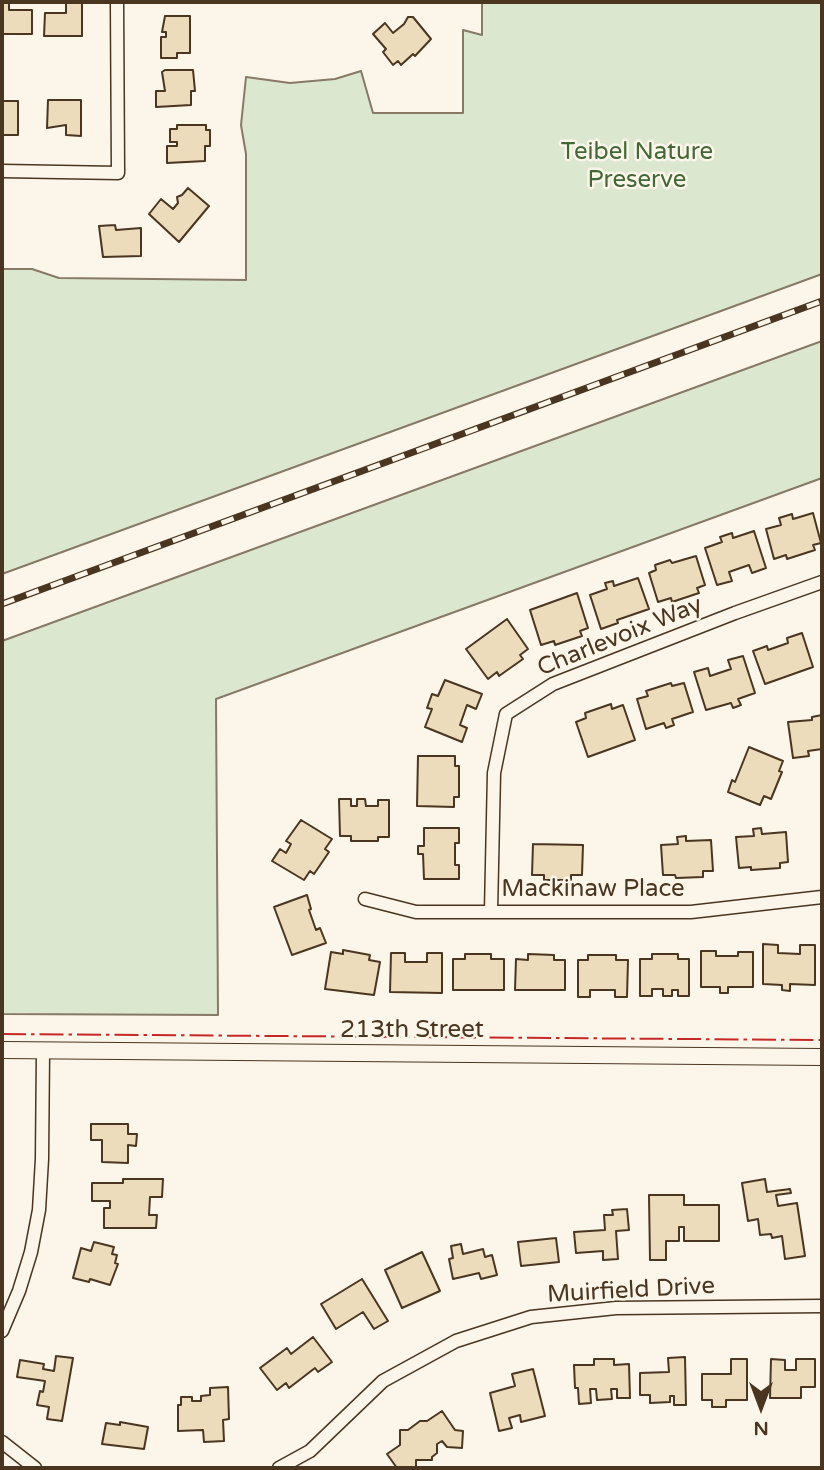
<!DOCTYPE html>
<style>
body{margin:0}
#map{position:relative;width:824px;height:1470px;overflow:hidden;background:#fbf6e9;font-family:"Varela Round",sans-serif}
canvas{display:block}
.frame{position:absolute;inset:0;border:4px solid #4a3520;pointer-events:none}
.north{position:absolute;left:726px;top:1372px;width:70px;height:70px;-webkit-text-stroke:5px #fbf6e9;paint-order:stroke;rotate:180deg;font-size:19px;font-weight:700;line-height:28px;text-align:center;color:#4a3520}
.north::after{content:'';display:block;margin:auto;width:24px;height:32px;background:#4a3520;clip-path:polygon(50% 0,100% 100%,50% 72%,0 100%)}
</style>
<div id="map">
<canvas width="824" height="1470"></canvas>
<div class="frame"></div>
<div class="north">N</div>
</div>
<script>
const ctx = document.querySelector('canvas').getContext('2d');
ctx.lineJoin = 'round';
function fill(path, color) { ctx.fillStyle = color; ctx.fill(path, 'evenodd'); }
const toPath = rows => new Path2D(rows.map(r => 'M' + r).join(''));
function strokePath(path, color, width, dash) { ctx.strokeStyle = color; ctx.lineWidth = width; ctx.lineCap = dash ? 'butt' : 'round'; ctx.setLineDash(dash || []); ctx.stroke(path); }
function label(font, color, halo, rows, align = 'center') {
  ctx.font = font + ' "Varela Round",sans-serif'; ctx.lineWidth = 5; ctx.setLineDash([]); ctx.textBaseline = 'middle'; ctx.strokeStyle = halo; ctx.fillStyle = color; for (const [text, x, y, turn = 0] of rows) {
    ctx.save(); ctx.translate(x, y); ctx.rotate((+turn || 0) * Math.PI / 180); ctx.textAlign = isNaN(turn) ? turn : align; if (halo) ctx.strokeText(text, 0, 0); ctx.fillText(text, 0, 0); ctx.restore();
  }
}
const green = toPath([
 [482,2,822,2,822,274,2,574,2,269,32,269,59,278,246,280,246,154,241,125,246,77,290,83,335,79,361,71,373,113,463,113,463,30,482,35,482,2],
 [822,341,822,478,216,699,218,1015,2,1014,2,641,822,341]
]);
fill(green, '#dce7d0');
strokePath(green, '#887966', 2);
const building = toPath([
 [2,2,9,2,9,10,32,10,32,34,2,34,2,2],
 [66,3,82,3,82,36,44,36,45,13,66,13,66,3],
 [165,16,190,16,190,53,177,53,177,58,161,58,161,37,166,37,166,32,162,32,165,16],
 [408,17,413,17,431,39,415,56,413,54,401,65,398,61,393,65,383,52,386,49,373,34,385,23,393,33,404,24,408,17],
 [165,70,193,70,195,91,191,91,191,105,156,107,156,91,165,91,162,72,165,70],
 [48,100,81,100,81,136,66,135,66,125,47,128,48,100],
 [2,101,18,101,18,135,2,135,2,101],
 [177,125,206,125,206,130,210,130,210,146,205,146,205,161,167,163,167,146,177,146,177,142,170,142,170,129,177,129,177,125],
 [188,188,209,206,179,242,149,214,161,199,173,209,178,203,177,197,182,195,188,188],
 [115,225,116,230,141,228,141,256,103,257,99,226,115,225],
 [813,513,821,543,813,545,815,550,787,559,786,555,774,559,766,529,781,525,779,518,792,514,793,519,813,513],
 [754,531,766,568,752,573,749,565,729,572,732,581,717,585,705,548,722,542,720,537,732,533,733,538,754,531],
 [696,556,705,585,697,588,699,593,672,602,671,598,658,602,649,573,656,570,655,565,670,560,672,563,696,556],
 [638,578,649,609,617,620,618,623,601,629,590,595,607,589,605,583,613,581,614,586,638,578],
 [577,593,588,628,580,631,582,636,555,645,554,641,541,645,530,610,577,593],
 [507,619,528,649,520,655,523,659,499,676,497,672,488,679,466,649,507,619],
 [802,633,813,667,765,684,753,651,767,646,768,650,788,643,787,638,802,633],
 [743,656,755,693,738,699,741,705,733,708,731,703,706,710,694,672,708,668,710,676,731,669,728,660,743,656],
 [445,680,482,694,476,709,467,705,460,725,467,728,462,742,425,727,432,709,427,708,432,694,438,696,445,680],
 [671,683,672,686,684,683,693,712,672,719,674,725,666,728,664,723,646,729,637,699,648,696,646,691,671,683],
 [611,704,612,709,623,705,635,740,588,757,576,722,586,718,585,713,611,704],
 [822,715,822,749,808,751,809,756,793,758,788,722,812,720,812,717,822,715],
 [749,747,783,761,779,771,782,772,771,799,764,796,760,805,728,792,732,780,735,782,749,747],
 [418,756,455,756,455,766,459,766,459,797,454,797,454,807,417,806,418,756],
 [339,799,351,799,351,806,357,806,357,799,365,799,366,806,378,806,378,800,389,800,389,837,378,837,378,841,351,841,351,836,340,836,339,799],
 [301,820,332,839,325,849,329,852,314,874,310,871,304,880,272,861,280,849,286,853,291,844,286,841,301,820],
 [424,828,459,828,459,843,455,843,455,865,459,865,459,879,424,879,423,854,418,854,418,846,424,846,424,828],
 [761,828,762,834,786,832,788,862,780,863,780,868,751,870,751,867,739,868,736,837,754,836,753,829,761,828],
 [686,836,686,841,711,840,713,871,703,871,703,877,676,878,675,875,663,875,661,845,678,844,677,837,686,836],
 [533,844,583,845,582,875,571,875,571,880,544,880,544,875,532,875,533,844],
 [307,895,311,909,309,910,316,930,320,928,326,943,292,955,274,907,307,895],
 [763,944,778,945,778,953,800,954,800,945,815,945,815,985,790,984,790,991,782,990,782,985,763,984,763,944],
 [343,950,370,955,369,960,380,962,374,995,325,989,331,952,343,954,343,950],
 [701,951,716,951,716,956,738,956,738,952,753,952,753,987,728,987,728,993,720,993,720,987,701,987,701,951],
 [391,953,405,953,405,962,427,962,427,953,442,953,442,993,390,992,391,953],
 [465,954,491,954,491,959,504,959,504,990,453,990,453,959,465,959,465,954],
 [528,954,554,955,554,960,565,960,565,990,515,990,516,959,528,960,528,954],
 [652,954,678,954,678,959,689,959,689,996,678,996,678,990,672,990,672,996,663,996,663,989,652,989,652,996,640,996,640,959,652,959,652,954],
 [588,955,616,955,616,960,628,960,627,997,615,997,615,990,590,990,590,997,578,997,578,960,588,960,588,955],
 [91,1124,128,1124,128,1134,137,1134,136,1146,128,1145,128,1163,102,1162,102,1140,91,1140,91,1124],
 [123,1179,163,1179,162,1197,150,1197,149,1215,157,1215,156,1228,104,1228,104,1208,110,1208,110,1201,92,1201,92,1183,123,1183,123,1179],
 [765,1179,767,1192,790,1189,791,1193,776,1195,778,1206,797,1203,805,1256,785,1259,782,1236,772,1238,771,1234,760,1235,758,1219,748,1221,742,1183,765,1179],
 [649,1195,684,1195,684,1205,719,1205,719,1241,684,1241,684,1227,679,1227,679,1241,666,1241,666,1260,650,1260,649,1195],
 [627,1209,629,1230,616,1231,618,1259,603,1260,603,1251,576,1253,574,1232,605,1230,604,1215,613,1215,612,1210,627,1209],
 [556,1238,559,1262,521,1266,518,1242,556,1238],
 [94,1242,114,1247,112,1254,117,1255,115,1263,118,1264,110,1285,90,1279,89,1282,73,1278,81,1248,91,1251,94,1242],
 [461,1244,463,1254,483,1249,485,1257,492,1255,497,1275,481,1279,479,1273,453,1279,449,1259,453,1258,451,1246,461,1244],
 [422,1252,440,1291,402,1308,385,1270,422,1252],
 [362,1279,388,1321,374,1329,363,1312,336,1329,321,1304,362,1279],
 [313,1337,332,1362,318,1372,315,1368,289,1388,286,1383,277,1390,260,1368,287,1348,291,1354,313,1337],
 [56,1356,73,1358,62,1421,47,1419,49,1407,37,1405,40,1391,43,1392,45,1381,17,1377,20,1360,44,1364,43,1369,54,1371,56,1356],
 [685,1357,686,1405,674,1405,674,1396,670,1396,670,1402,650,1403,650,1395,640,1395,640,1373,669,1372,668,1358,685,1357],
 [594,1359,614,1359,614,1365,629,1364,630,1398,617,1398,617,1389,611,1389,612,1399,597,1400,596,1389,590,1389,591,1403,579,1404,578,1388,575,1388,574,1365,594,1365,594,1359],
 [731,1359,747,1359,747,1400,726,1400,726,1407,712,1407,712,1400,702,1400,702,1374,731,1374,731,1359],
 [771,1359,785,1360,785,1370,796,1370,796,1359,815,1359,815,1387,801,1387,801,1398,770,1398,771,1359],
 [533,1369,545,1416,521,1422,520,1415,509,1418,512,1428,499,1431,490,1393,515,1386,512,1374,533,1369],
 [228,1387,229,1419,223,1420,224,1441,204,1442,203,1430,178,1431,178,1405,181,1405,181,1397,192,1397,192,1401,201,1401,201,1396,210,1395,210,1388,228,1387],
 [442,1411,455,1430,463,1431,462,1448,447,1447,442,1441,437,1444,437,1453,432,1457,432,1460,416,1460,416,1468,397,1468,387,1454,400,1445,400,1430,408,1430,420,1421,427,1421,442,1411],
 [120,1422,148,1427,144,1449,102,1444,106,1423,120,1425,120,1422]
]);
fill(building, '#ecdcbc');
strokePath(building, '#4a3520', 2);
const minor = toPath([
 [2,171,118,173,117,2],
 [365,899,416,912,691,912,822,897],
 [491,911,494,773,506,714,553,684,735,613,822,582],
 [2,1331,19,1291,31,1252,39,1210,42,1159,43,1051],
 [2,1442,35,1468],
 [279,1468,310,1451,383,1381,456,1341,531,1317,616,1308,822,1306]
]);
const tertiary = toPath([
 [2,1050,822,1057]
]);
strokePath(minor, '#4a3520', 15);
strokePath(tertiary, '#4a3520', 18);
strokePath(minor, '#fbf6e9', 12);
strokePath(tertiary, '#fbf6e9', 16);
const rail = toPath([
 [2,604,822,301]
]);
strokePath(rail, '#4a3520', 7);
strokePath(rail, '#fbf6e9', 4.5, [13]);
strokePath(toPath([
 [2,1034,822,1040]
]), '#c62828', 2, [24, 5, 3.5, 5]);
label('24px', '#436837', '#fbf6e9', [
 ["Teibel Nature",637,153],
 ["Preserve",637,181]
]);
label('24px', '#4a3520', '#fbf6e9', [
 ["Charlevoix Way",620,637,-22],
 ["Mackinaw Place",593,890],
 ["213th Street",412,1031],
 ["Muirfield Drive",631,1291,-3]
]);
</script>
